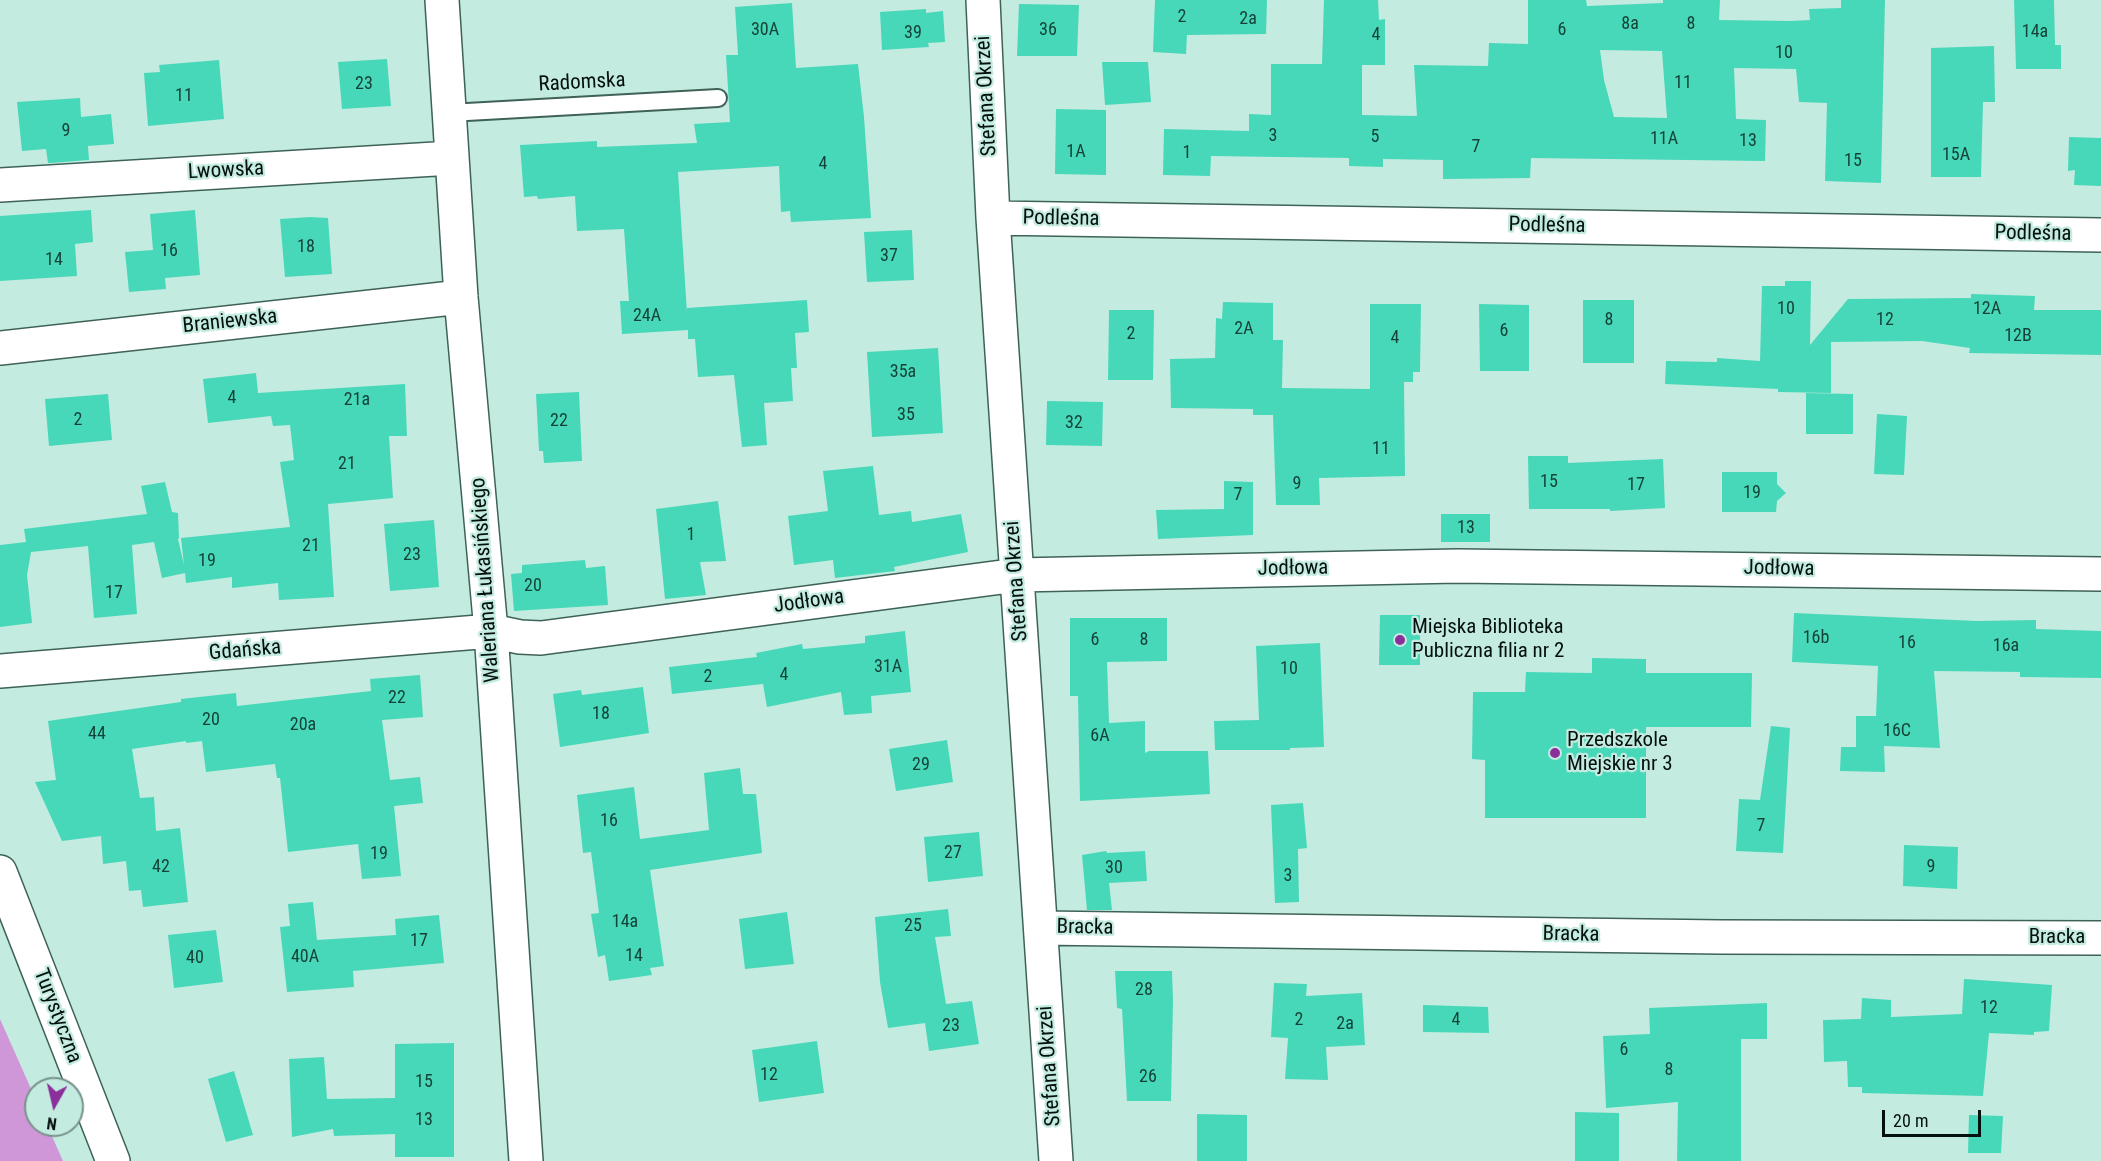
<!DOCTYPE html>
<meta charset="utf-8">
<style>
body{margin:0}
#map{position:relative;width:2101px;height:1161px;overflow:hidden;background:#c4ebe0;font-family:"Roboto Condensed",sans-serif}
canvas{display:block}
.north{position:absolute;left:24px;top:1077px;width:60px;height:60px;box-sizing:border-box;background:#c4ebe0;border:2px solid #77938c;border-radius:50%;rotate:188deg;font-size:16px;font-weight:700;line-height:24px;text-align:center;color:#04100d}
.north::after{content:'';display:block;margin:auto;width:21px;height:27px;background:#8b309b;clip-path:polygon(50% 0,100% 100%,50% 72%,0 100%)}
.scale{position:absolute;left:1882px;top:1110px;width:99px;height:27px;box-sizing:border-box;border:3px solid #04100d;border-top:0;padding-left:8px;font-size:18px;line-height:21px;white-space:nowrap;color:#04100d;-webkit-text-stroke:4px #c4ebe0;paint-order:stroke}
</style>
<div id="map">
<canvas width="2101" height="1161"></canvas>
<div class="north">N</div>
<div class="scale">20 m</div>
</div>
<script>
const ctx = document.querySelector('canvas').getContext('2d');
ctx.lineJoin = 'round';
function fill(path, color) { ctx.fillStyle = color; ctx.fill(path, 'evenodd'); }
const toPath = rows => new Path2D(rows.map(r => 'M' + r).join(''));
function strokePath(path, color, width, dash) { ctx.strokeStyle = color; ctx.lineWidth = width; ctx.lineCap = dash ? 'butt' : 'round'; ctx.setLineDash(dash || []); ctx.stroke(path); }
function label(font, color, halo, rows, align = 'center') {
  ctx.font = font + ' "Roboto Condensed",sans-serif'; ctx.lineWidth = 4.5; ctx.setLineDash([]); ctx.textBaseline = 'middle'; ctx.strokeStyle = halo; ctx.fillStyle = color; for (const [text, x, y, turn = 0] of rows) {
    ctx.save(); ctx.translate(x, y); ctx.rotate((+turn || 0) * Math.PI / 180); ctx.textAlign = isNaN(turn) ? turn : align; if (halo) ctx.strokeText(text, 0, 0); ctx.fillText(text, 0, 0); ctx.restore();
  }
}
fill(toPath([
 [0,1019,36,1100,36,1125,47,1125,63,1161,0,1161]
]), '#cf97d8');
fill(toPath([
 [1155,0,1267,0,1266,34,1187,35,1186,54,1153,52],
 [1324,0,1378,0,1379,20,1385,19,1385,65,1362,65,1362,115,1417,116,1414,65,1488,66,1489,43,1528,44,1528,0,1586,0,1587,6,1663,3,1663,0,1720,0,1719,20,1791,21,1810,20,1809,9,1841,8,1841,0,1885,0,1881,183,1825,181,1827,103,1799,102,1796,69,1734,68,1736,119,1766,120,1765,161,1531,158,1530,178,1443,179,1443,160,1383,159,1383,167,1349,166,1349,158,1211,156,1210,176,1163,175,1164,129,1249,131,1249,114,1271,115,1271,64,1322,64],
 [1600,50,1662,51,1667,118,1614,117,1604,80],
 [2014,0,2054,0,2055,45,2061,45,2061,69,2016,69],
 [792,3,796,68,858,64,864,117,871,218,791,222,790,211,781,212,779,166,678,172,687,313,687,308,807,300,809,332,795,333,797,368,791,368,793,401,764,403,767,445,742,447,734,375,698,377,695,339,688,339,688,330,622,334,620,301,629,301,624,229,577,231,575,196,538,199,537,196,524,197,520,145,597,141,597,147,697,143,694,124,730,122,726,55,738,55,735,7],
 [1019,4,1079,5,1077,56,1017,56],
 [926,9,926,13,943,11,945,42,928,43,929,47,882,50,880,12],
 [1994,46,1995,102,1983,102,1981,177,1931,177,1931,48],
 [387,59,391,106,342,109,338,62],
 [219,60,224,119,148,126,144,73,160,72,159,65],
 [1102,62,1148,62,1151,102,1105,105],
 [80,98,81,117,111,114,114,144,88,146,89,160,51,163,48,163,46,149,22,151,17,102],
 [1056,109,1106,110,1106,175,1055,174],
 [2069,137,2101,138,2101,186,2074,185,2075,170,2068,171],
 [91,210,93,242,75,244,77,276,0,281,0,216],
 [195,210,200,275,165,278,166,289,129,292,125,252,153,250,150,214],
 [310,217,328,218,332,274,285,277,280,219],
 [912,230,914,280,867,282,864,232],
 [1785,281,1811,281,1810,345,1848,299,1971,298,1971,294,2035,296,2034,310,2101,310,2101,355,1969,353,1970,348,1922,341,1831,342,1831,393,1778,392,1778,389,1665,384,1666,361,1717,362,1717,358,1760,361,1762,286,1785,286],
 [1583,300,1634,300,1634,363,1583,363],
 [1223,302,1273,303,1273,340,1283,340,1282,388,1370,389,1370,304,1421,304,1420,372,1413,372,1413,382,1404,382,1405,476,1319,478,1320,505,1276,505,1273,415,1253,415,1253,409,1171,408,1170,359,1215,358,1216,318,1222,319],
 [1479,304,1529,305,1529,371,1480,371],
 [1109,310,1154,310,1153,380,1108,380],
 [938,348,943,433,872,437,867,352],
 [256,373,258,393,405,384,407,436,389,436,393,498,328,504,334,597,279,600,278,583,232,588,232,577,186,583,185,573,162,578,154,542,132,545,137,614,94,618,88,546,31,552,27,575,32,623,0,627,0,545,26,542,24,529,147,514,141,486,165,482,172,512,178,513,179,538,178,539,184,565,181,538,290,527,280,462,294,460,290,425,273,426,271,416,208,423,203,379],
 [579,392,582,461,544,463,543,451,539,451,536,394],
 [1806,393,1853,394,1853,434,1806,434],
 [108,394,112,440,49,446,45,399],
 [1047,401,1103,402,1102,446,1046,445],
 [1877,414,1907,416,1904,475,1874,474],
 [1528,456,1568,456,1568,463,1663,459,1665,508,1610,511,1610,509,1529,509],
 [873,466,879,515,911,511,912,522,961,514,968,552,894,567,895,571,835,578,833,560,794,565,788,516,828,511,823,471],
 [1722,472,1777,472,1777,484,1786,493,1777,501,1776,512,1722,512],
 [1224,481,1253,482,1253,535,1158,539,1156,510,1224,509],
 [718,501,726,561,700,562,706,595,665,599,656,509],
 [1441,514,1490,514,1490,542,1441,542],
 [434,520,439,587,390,591,384,524],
 [585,560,586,568,605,566,608,605,514,611,511,574,522,573,522,565],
 [1794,613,1977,621,2036,620,2036,629,2101,631,2101,678,2020,677,2020,672,1934,671,1940,748,1884,746,1885,772,1840,771,1841,747,1856,747,1856,716,1876,716,1878,666,1792,662],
 [1380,615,1420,615,1420,665,1379,665],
 [1070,618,1167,618,1167,661,1107,662,1109,723,1145,721,1145,753,1149,751,1208,751,1210,794,1080,801,1078,696,1070,696],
 [905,631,911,692,871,696,872,713,844,715,841,692,767,707,763,684,672,694,669,667,757,657,756,653,802,644,803,649,865,643,865,636],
 [1320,643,1324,747,1290,748,1290,750,1215,750,1214,721,1259,720,1256,646],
 [1592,658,1646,659,1646,673,1752,673,1751,727,1646,727,1646,818,1485,818,1485,760,1472,759,1473,692,1525,692,1526,672,1592,673],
 [420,675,423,717,382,720,390,780,420,777,423,803,394,806,401,876,362,879,358,844,288,852,280,778,277,778,275,764,206,772,202,741,186,743,186,741,132,749,140,798,154,797,156,831,180,828,188,902,143,907,141,890,129,891,126,861,103,864,101,836,62,841,35,782,56,780,48,721,181,702,181,699,236,693,237,706,371,691,370,679],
 [643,687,649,733,560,747,553,694,581,690,582,695],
 [1771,726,1790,728,1783,853,1736,851,1739,799,1760,800],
 [947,740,953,782,896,791,889,749],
 [740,768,743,794,756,794,762,853,650,870,664,966,650,968,652,975,609,981,605,955,598,957,591,914,599,913,591,852,583,853,577,795,634,787,640,839,709,830,704,773],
 [1303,803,1307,848,1298,849,1299,902,1275,903,1271,805],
 [979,832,983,876,928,882,924,837],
 [1904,845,1958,847,1957,889,1903,886],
 [1106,851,1107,853,1145,851,1147,881,1109,883,1112,910,1087,910,1082,855],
 [313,902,317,940,396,935,395,919,439,915,444,963,353,971,354,987,287,992,280,927,290,926,288,904],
 [948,909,951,936,935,937,946,1004,972,1001,979,1044,929,1051,925,1023,888,1028,880,982,875,917],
 [787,912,794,964,745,969,739,919],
 [216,930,223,982,174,988,168,935],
 [1115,971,1172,971,1173,1001,1171,1101,1127,1101,1122,1009,1117,1008],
 [1964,979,2052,985,2049,1031,2034,1032,2034,1035,1989,1033,1983,1096,1862,1093,1862,1087,1848,1087,1847,1061,1824,1062,1823,1020,1861,1019,1862,998,1891,1000,1891,1017,1962,1014],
 [1274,983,1307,984,1306,996,1362,993,1365,1045,1326,1047,1328,1080,1285,1079,1288,1038,1271,1037],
 [1767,1003,1767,1039,1741,1039,1741,1161,1677,1161,1678,1102,1606,1108,1603,1036,1650,1034,1649,1008],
 [1423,1005,1488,1007,1489,1033,1423,1032],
 [817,1041,824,1093,759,1102,752,1050],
 [454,1043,454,1157,395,1157,395,1134,334,1136,333,1129,292,1137,289,1059,324,1057,327,1099,395,1098,395,1044],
 [234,1071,253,1135,226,1142,208,1079],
 [1575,1112,1619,1113,1619,1161,1575,1161],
 [1197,1114,1247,1115,1247,1161,1197,1161],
 [1969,1115,2003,1116,2001,1153,1968,1153]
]), '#47d8b9');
const lane = toPath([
 [449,113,718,98]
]);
const street = toPath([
 [442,0,461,297,491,631,526,1161],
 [983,0,993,218,1056,1161],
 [0,185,452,158],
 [993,218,2101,235],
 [0,348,461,297],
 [0,671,491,631,520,637,541,638,1017,575,1457,566,2101,574],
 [1041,928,1721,937,2101,938]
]);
const secondary = toPath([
 [0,872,113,1161]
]);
strokePath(lane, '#3f6258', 20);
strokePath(street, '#3f6258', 36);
strokePath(secondary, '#3f6258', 36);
strokePath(lane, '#fff', 16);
strokePath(street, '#fff', 33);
strokePath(secondary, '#fff', 33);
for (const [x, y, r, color] of [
 [1400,640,6,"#8b309b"],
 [1555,753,6,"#8b309b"]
]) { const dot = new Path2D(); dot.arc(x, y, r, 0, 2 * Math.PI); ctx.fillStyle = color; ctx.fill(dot); strokePath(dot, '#c4ebe0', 2); }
label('18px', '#154238', null, [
 ["2",1182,17],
 ["2a",1248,19],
 ["8a",1630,24],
 ["8",1691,24],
 ["30A",765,30],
 ["36",1048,30],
 ["6",1562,30],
 ["14a",2035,32],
 ["39",913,33],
 ["4",1376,35],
 ["10",1784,53],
 ["11",1683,83],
 ["23",364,84],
 ["11",184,96],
 ["9",66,131],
 ["3",1273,136],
 ["5",1375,137],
 ["11A",1664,139],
 ["13",1748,141],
 ["7",1476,147],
 ["1A",1076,152],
 ["1",1187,153],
 ["15A",1956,155],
 ["15",1853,161],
 ["4",823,164],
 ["18",306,247],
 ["16",169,251],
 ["37",889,256],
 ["14",54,260],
 ["10",1786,309],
 ["12A",1987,309],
 ["24A",647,316],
 ["8",1609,320],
 ["12",1885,320],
 ["2A",1244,329],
 ["6",1504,331],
 ["2",1131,334],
 ["12B",2018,336],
 ["4",1395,338],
 ["35a",903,372],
 ["4",232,398],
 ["21a",357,400],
 ["35",906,415],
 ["2",78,420],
 ["22",559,421],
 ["32",1074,423],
 ["11",1381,449],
 ["21",347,464],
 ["15",1549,482],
 ["9",1297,484],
 ["17",1636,485],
 ["19",1752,493],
 ["7",1238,495],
 ["13",1466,528],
 ["1",691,535],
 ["21",311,546],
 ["23",412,555],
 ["19",207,561],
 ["20",533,586],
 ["17",114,593],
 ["16b",1816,638],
 ["6",1095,640],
 ["8",1144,640],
 ["16",1907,643],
 ["16a",2006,646],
 ["31A",888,667],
 ["10",1289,669],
 ["4",784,675],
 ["2",708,677],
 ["22",397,698],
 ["18",601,714],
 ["20",211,720],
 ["20a",303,725],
 ["16C",1897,731],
 ["44",97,734],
 ["6A",1100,736],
 ["29",921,765],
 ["16",609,821],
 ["7",1761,826],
 ["27",953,853],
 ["19",379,854],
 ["42",161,867],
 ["9",1931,867],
 ["30",1114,868],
 ["3",1288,876],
 ["14a",625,922],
 ["25",913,926],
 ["17",419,941],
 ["14",634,956],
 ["40A",305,957],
 ["40",195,958],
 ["28",1144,990],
 ["12",1989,1008],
 ["2",1299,1020],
 ["4",1456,1020],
 ["2a",1345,1024],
 ["23",951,1026],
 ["6",1624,1050],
 ["8",1669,1070],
 ["12",769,1075],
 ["26",1148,1077],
 ["15",424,1082],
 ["13",424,1120]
]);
label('21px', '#04100d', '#c4ebe0', [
 ["Radomska",582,83,-3],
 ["Stefana Okrzei",987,96,-93],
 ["Lwowska",226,171,-3],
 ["Podleśna",1061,219,1],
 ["Podleśna",1547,226,1],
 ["Podleśna",2033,234,1],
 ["Braniewska",230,322,-6],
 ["Jodłowa",1293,569,-1],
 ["Jodłowa",1779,569,1],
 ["Waleriana Łukasińskiego",486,580,-94],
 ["Stefana Okrzei",1017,581,-94],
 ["Jodłowa",809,602,-8],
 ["Gdańska",245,651,-5],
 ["Bracka",1085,928,1],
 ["Bracka",1571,935,1],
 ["Bracka",2057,938],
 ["Turystyczna",57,1016,69],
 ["Stefana Okrzei",1050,1066,-94]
]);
label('21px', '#04100d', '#c4ebe0', [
 ["Miejska Biblioteka",1412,628],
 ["Publiczna filia nr 2",1412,652],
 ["Przedszkole",1567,741],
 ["Miejskie nr 3",1567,765]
], 'left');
</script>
